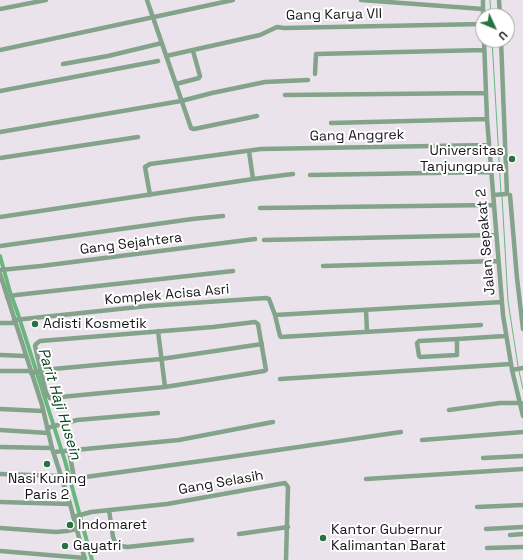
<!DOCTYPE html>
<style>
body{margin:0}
#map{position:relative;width:523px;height:560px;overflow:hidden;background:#ebe3ec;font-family:"Space Grotesk",sans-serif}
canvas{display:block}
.north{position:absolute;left:475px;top:8px;width:40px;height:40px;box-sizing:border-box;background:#fff;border:1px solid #a2a1a3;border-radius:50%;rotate:134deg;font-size:11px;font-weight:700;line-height:16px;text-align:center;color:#171518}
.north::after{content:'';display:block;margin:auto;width:14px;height:18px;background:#277240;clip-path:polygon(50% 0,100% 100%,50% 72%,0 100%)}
</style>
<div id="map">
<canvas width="523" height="560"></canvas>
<div class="north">U</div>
</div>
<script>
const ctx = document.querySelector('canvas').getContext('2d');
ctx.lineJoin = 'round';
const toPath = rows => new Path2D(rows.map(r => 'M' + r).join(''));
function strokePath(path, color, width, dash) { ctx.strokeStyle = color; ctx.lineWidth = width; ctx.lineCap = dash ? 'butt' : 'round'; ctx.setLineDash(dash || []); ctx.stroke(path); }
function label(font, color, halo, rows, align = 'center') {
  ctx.font = font + ' "Space Grotesk",sans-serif'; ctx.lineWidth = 4; ctx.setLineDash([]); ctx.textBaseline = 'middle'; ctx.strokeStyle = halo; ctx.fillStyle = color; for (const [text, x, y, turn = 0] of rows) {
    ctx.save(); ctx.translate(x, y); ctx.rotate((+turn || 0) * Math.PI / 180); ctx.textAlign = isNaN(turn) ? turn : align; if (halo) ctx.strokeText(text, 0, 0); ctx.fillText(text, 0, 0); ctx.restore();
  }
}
strokePath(toPath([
 [490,0,491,16],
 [492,40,501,193],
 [502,196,508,301,518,366],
 [519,371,523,389]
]), '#68b77d', 1);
strokePath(toPath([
 [0,256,10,292,18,314,65,461,92,560]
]), '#68b77d', 4);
strokePath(toPath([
 [147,0,191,128,194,129,257,116],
 [361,0,483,9],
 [483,0,483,16],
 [499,0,500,16],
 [0,9,46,0],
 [484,40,487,119,503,315,512,370,523,416],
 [0,50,233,0],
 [166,56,260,35,277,27,284,28,483,24],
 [63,64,108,56,162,43],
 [315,74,316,54,484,50],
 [176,84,199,78,200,76,193,51],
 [0,91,158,61],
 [285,95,485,93],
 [331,123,487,119],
 [0,132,181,101,212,93,265,82,308,80],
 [249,151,253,179],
 [0,158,138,137],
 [310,175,491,172],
 [150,195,145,167,150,164,261,149,489,145],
 [493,195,507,194,501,40],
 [510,195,517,278,523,329],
 [260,208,493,205],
 [0,217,253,179,293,174],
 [264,240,495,235],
 [0,246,192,219,223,216],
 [323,266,498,261],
 [0,270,41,266,255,239],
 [0,274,42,405,52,448,70,504,85,560],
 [7,297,16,295,233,271],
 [366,310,367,332],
 [275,315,502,302],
 [14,320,148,306,266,298,269,299,275,315,280,336,281,337,481,325],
 [255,322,258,324,266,370,264,371,165,387,50,398,46,393,35,346,36,344,40,341,213,327,255,322],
 [0,323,15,323],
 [158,331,165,387],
 [457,339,457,355,420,357,419,356,417,343,419,341,457,339,505,336],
 [0,355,25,356],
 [512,370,523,368],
 [0,371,31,371],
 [31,373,53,369,161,359,262,344],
 [280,379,511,364],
 [0,409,43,411],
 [449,410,500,403,521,403],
 [47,428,77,420,158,413],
 [0,430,48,433],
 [422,440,523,432],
 [0,447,52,448],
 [69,450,74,478],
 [54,452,179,440,273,422],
 [483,458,523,456],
 [0,474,61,476],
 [366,479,523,469],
 [62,481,71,479,223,458,401,432],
 [0,502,70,504],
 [477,507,523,505],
 [109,510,113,537,116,545,127,547,192,540],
 [73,517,91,512,167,504,285,483,288,487,286,560],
 [0,528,56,532,67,531,77,529],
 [486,529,523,527],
 [239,534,288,527],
 [510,535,523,534],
 [487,548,523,547],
 [0,551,85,558]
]), '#83a38a', 4.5);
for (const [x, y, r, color] of [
 [512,159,4,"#277240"],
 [35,324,4,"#277240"],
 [47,464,4,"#277240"],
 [70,525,4,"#277240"],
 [323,538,4,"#277240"],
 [65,546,4,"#277240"]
]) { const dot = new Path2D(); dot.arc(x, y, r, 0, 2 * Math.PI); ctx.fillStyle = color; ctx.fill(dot); strokePath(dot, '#fff', 1.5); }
label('14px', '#171518', '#fff', [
 ["Gang Karya VII",334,15,-1],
 ["Gang Anggrek",357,136,-1],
 ["Jalan Sepakat 2",486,242,-95],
 ["Gang Sejahtera",131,244,-7],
 ["Komplek Acisa Asri",167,295,-5],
 ["Gang Selasih",221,483,-10]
]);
label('14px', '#171518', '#fff', [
 ["Universitas",504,151,"right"],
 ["Tanjungpura",504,167,"right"],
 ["Adisti Kosmetik",43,324],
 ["Nasi Kuning",47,479,"center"],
 ["Paris 2",47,495,"center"],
 ["Indomaret",78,525],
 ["Kantor Gubernur",331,530],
 ["Kalimantan Barat",331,546],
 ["Gayatri",73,546]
], 'left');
label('italic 15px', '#084621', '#fff', [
 ["Parit Haji Husein",59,404,73]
]);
</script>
